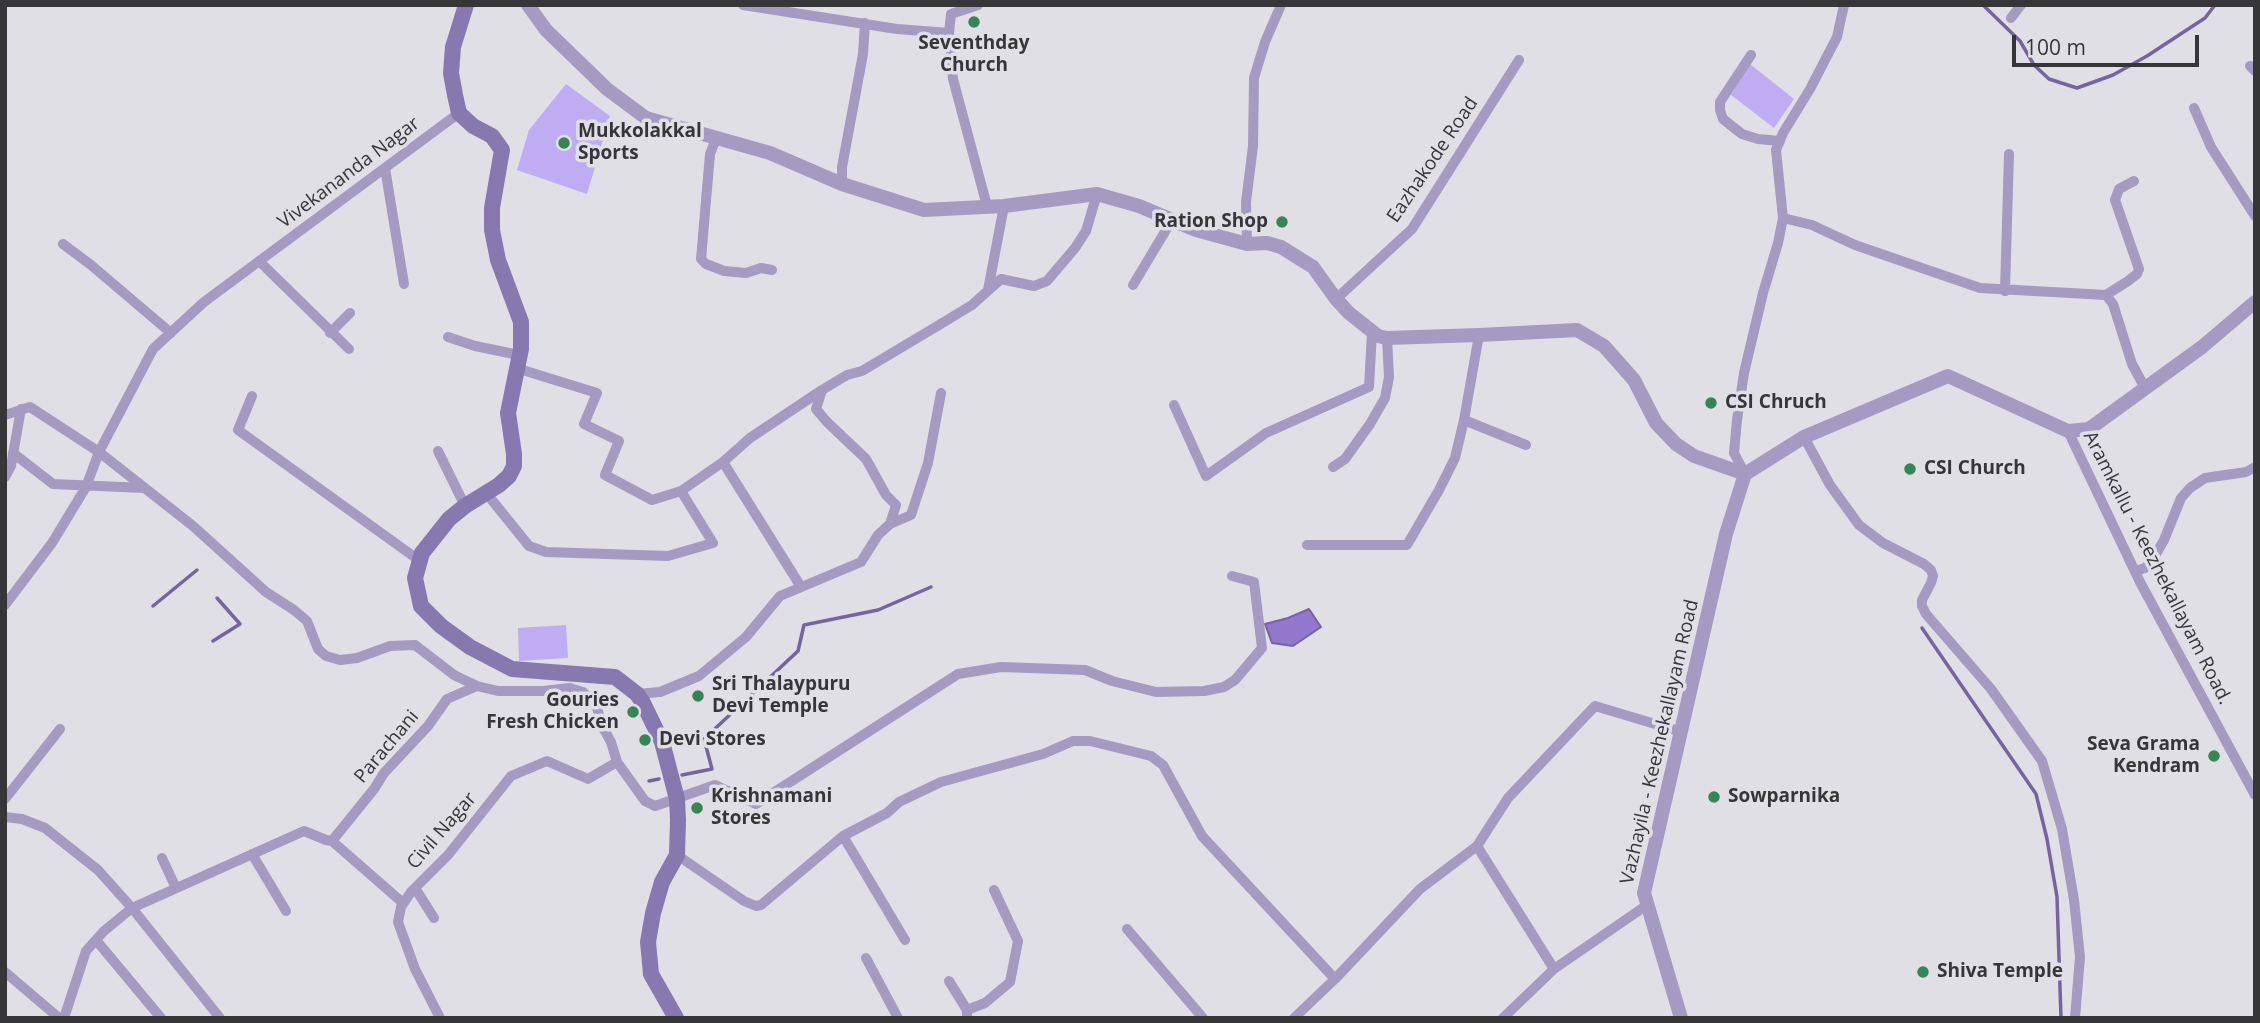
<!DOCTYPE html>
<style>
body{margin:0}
#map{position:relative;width:2260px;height:1023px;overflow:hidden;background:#e1dfe6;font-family:"Open Sans",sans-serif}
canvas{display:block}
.frame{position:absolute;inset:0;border:7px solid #363638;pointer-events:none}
.scale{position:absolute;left:2012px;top:35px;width:187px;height:32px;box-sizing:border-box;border:4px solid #363638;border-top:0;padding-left:9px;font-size:21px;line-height:24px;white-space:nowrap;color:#363638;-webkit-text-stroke:5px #e1dfe6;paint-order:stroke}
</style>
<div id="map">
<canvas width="2260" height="1023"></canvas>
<div class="frame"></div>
<div class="scale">100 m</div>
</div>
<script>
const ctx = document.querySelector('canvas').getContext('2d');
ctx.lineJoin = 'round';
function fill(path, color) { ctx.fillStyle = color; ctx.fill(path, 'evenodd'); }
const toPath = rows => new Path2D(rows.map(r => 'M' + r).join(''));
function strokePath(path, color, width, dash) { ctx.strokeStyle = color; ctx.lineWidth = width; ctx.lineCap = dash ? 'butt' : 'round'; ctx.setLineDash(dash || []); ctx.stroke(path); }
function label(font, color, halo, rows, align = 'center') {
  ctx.font = font + ' "Open Sans",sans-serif'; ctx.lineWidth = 7; ctx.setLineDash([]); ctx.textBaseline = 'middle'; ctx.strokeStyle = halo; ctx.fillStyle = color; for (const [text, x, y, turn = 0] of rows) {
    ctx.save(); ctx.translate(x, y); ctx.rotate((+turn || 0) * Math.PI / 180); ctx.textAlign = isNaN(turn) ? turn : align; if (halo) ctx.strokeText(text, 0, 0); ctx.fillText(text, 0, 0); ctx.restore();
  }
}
fill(toPath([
 [1750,64,1794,99,1774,128,1731,95],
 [566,84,610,116,587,194,517,170,529,130],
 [566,625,568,658,519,661,518,628]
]), '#c0acf2');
const water = toPath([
 [1309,609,1321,627,1293,646,1272,643,1265,624,1288,618,1309,609]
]);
fill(water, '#9277cc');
strokePath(water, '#7664a0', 2);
strokePath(toPath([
 [1983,5,2020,41,2034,65,2049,79,2077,88,2113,75,2147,56,2205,18,2215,5],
 [153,606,197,570],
 [1922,628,2036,794,2047,839,2057,897,2061,1018],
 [213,641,240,624,217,598],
 [682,775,712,769,704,739,798,651,804,625,878,610,931,587],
 [649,781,659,779]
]), '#7664a0', 3.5);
strokePath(toPath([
 [743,5,897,29,949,33,951,14,978,5],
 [2011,18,2021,5],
 [949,33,953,79,987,206],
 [1751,55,1720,102,1720,110,1723,119,1742,134,1758,139,1780,141],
 [2250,66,2255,71],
 [2194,108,2211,147,2255,216],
 [716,139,710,154,701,259,706,264,724,271,746,273,761,268,772,270],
 [385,168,404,284],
 [842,184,842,167,863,54,865,23],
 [1783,218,1812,225,1855,245,1980,288,2106,295,2113,304,2132,364,2145,388],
 [63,244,91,265,171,333],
 [1247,244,1246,202,1253,146,1254,78,1265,42,1281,5],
 [260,262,349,349],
 [1133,285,1172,220],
 [988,290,1004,206],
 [2005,291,2009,154],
 [2106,295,2128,281,2137,274,2139,269,2115,200,2119,189,2134,181],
 [1336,299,1412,229,1519,60],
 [330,333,350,313],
 [448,337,475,346,519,355],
 [516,368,597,393,584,424,619,441,605,475,652,500,681,491],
 [252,396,238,430,420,561],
 [1174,405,1206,476,1266,433,1369,387,1372,332],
 [5,415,30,407,99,452,193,526,266,592,294,610,307,621,318,649,326,656,340,660,357,658,390,646,415,645,454,675,477,686,498,691,543,691,570,688,583,692,597,707,601,724,611,742,617,762,645,801,655,806,715,785,756,804,958,674,1001,667,1085,670,1112,681,1156,692,1204,691,1224,687,1235,680,1262,648,1254,582,1232,576],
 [1464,420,1526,445],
 [2068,431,2140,582,2255,795],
 [1804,437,1830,485,1859,525,1883,543,1924,564,1931,570,1933,576,1931,583,1922,600,1922,606,1926,614,1991,689,2042,761,2062,829,2074,900,2080,957,2075,1018],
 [438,451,465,506],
 [13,453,53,484,145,488],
 [723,462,750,438,822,390],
 [1333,467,1345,459,1370,424,1385,398,1389,377,1387,338],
 [1745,474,1734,453,1737,420,1744,373,1763,293,1778,243,1783,218,1776,150,1783,133,1810,89,1837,37,1844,5],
 [5,477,11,466,21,409],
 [487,494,529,546,546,552,668,556,713,543,681,491,723,462,801,587],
 [890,524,911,515,928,463,941,393],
 [1307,545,1407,545,1439,490,1455,458,1464,420,1479,335],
 [2135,571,2145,568,2152,561,2164,540,2181,498,2190,488,2205,478,2246,472,2255,467],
 [5,605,52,543,86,487,99,452,153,349,204,302,459,113],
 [637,694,660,692,699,676,746,637,780,596,861,562,878,535,890,524,896,505,886,495,866,459,827,422,816,409,822,390,847,375,862,371,944,322,972,305,1001,279,1034,286,1047,281,1075,248,1086,231,1097,194],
 [5,799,60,729],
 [5,817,22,819,45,828,98,870,132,908,220,1018],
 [843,836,905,940],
 [332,841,374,789,384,773,428,726,447,699,477,686],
 [1477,846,1554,969,1647,905],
 [252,854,286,911],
 [677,855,744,901,756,906,761,905,843,836,887,813,899,802,941,782,1043,754,1073,741,1090,741,1151,756,1163,765,1202,836,1335,979],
 [162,858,176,888],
 [415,888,434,918],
 [1127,929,1203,1018],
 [96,940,161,1018],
 [866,958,898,1018],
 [5,972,59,1018],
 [949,981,967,1010,967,1018],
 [967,1010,985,1003,1010,982,1018,941,994,890],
 [64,1018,86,951,104,931,132,908,304,831,326,840,332,841,403,903],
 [440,1018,415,969,398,922,401,907,411,892,448,855,511,776,547,761,588,779,617,762],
 [1294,1018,1335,979,1420,889,1477,846,1508,798,1595,706,1682,732],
 [1503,1018,1554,969]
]), '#a59ac1', 10);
strokePath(toPath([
 [528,5,546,30,607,89,646,118,770,153,842,184,924,210,1004,206,1097,194,1139,206,1196,230,1247,244,1267,243,1281,247,1313,267,1336,299,1349,313,1378,336,1387,338,1479,335,1577,330,1604,346,1634,380,1656,423,1676,444,1694,456,1745,474],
 [1745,474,1804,437,1948,376,2068,431,2089,429,2202,347,2255,302],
 [1681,1018,1644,893,1726,534,1745,474]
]), '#a59ac1', 14);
strokePath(toPath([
 [466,5,453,47,451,73,455,95,459,113,473,126,492,136,502,150,492,208,492,230,498,260,521,322,521,349,508,413,514,454,514,466,509,476,499,485,465,506,449,519,422,553,415,578,421,606,441,626,470,647,512,669,615,677,637,694,643,703,662,742,677,799,678,820,677,855,662,882,653,913,648,942,651,974,676,1018]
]), '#8878b0', 16);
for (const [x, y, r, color] of [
 [974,22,7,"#368555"],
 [564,143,7,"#368555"],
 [1282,222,7,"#368555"],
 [1711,403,7,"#368555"],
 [1910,469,7,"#368555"],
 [698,696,7,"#368555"],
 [633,712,7,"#368555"],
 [645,740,7,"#368555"],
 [2214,756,7,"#368555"],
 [1714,797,7,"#368555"],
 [697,808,7,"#368555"],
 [1923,972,7,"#368555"]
]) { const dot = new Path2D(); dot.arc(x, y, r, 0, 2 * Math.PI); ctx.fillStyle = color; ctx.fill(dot); strokePath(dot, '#e1dfe6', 2.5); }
label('bold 19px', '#363638', '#e1dfe6', [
 ["Seventhday",974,44,"center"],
 ["Church",974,66,"center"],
 ["Mukkolakkal",578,132],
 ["Sports",578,154],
 ["Ration Shop",1268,222,"right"],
 ["CSI Chruch",1725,403],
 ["CSI Church",1924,469],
 ["Sri Thalaypuru",712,685],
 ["Devi Temple",712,707],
 ["Gouries",619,701,"right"],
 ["Fresh Chicken",619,723,"right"],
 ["Devi Stores",659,740],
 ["Seva Grama",2200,745,"right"],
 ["Kendram",2200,767,"right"],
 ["Krishnamani",711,797],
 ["Stores",711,819],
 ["Sowparnika",1728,797],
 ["Shiva Temple",1937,972]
], 'left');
label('19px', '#363638', '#e1dfe6', [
 ["Eazhakode Road",1433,160,-56],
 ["Vivekananda Nagar",349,173,-37],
 ["Aramkallu - Keezhekallayam Road.",2157,568,63],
 ["Vazhayila - Keezhekallayam Road",1660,742,-77],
 ["Parachani",387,747,-50],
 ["Civil Nagar",442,831,-49]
]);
</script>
